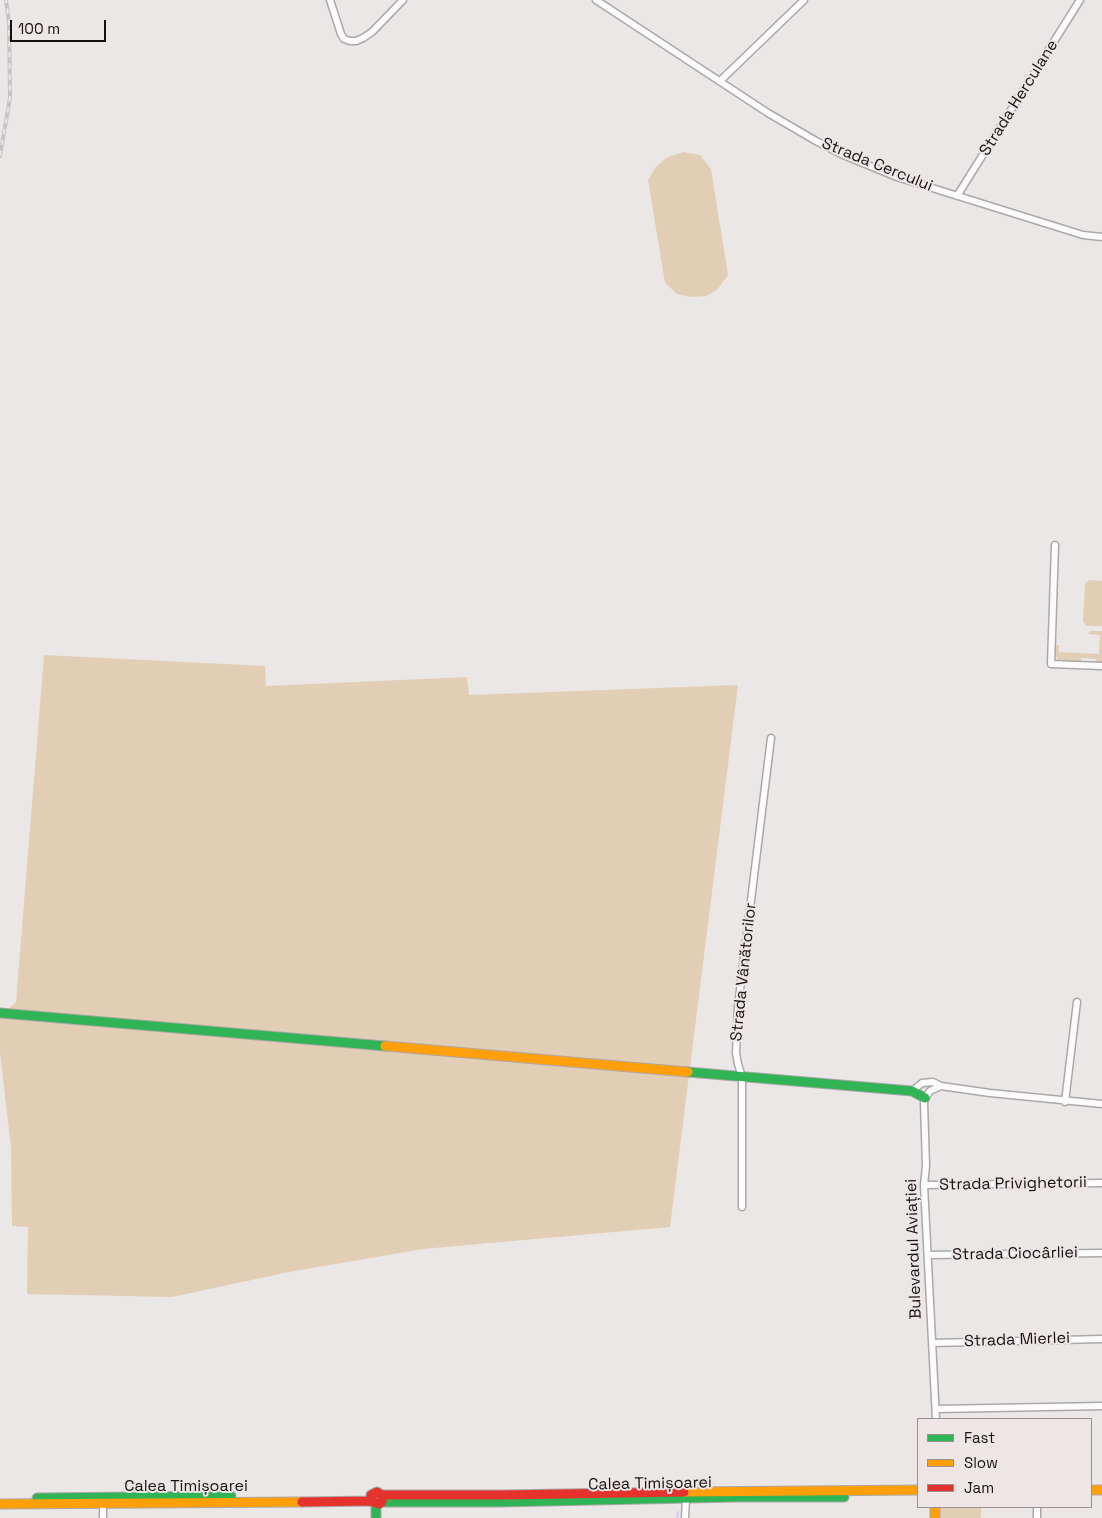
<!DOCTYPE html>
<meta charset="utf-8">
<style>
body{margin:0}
#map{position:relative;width:1102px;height:1518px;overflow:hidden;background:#ece7e7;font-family:"Space Grotesk",sans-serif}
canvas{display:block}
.legend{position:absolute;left:917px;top:1418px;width:175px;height:90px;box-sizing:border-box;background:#eee5e6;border:1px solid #979191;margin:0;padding:6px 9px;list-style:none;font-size:15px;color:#151212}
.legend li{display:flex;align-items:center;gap:10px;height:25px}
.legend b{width:25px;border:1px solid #979191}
.scale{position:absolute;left:10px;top:20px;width:96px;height:22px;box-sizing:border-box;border:2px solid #151212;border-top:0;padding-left:6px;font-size:15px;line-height:18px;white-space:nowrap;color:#151212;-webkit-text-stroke:4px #eee5e6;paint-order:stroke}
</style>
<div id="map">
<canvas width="1102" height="1518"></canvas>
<ul class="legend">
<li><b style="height:6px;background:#30b455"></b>Fast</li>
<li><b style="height:6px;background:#ff9f0a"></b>Slow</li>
<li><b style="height:6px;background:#e5322d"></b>Jam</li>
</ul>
<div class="scale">100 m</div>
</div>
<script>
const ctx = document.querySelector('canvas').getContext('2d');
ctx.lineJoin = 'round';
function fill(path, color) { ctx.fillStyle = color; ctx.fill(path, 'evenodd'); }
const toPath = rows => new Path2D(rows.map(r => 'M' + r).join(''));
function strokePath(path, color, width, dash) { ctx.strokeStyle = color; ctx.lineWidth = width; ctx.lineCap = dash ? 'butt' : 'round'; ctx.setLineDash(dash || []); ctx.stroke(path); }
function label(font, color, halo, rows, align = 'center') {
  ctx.font = font + ' "Space Grotesk",sans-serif'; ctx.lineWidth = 4; ctx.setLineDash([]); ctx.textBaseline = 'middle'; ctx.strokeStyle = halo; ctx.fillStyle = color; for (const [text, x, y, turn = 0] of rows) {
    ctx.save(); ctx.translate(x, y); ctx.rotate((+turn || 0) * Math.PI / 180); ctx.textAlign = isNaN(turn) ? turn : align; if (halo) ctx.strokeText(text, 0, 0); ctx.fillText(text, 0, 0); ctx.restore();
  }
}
fill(toPath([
 [683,152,700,155,711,169,728,275,717,290,706,296,692,297,677,294,665,283,648,180,656,167,666,158],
 [1089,580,1102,581,1102,626,1087,626,1083,622,1085,584],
 [1090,631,1102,631,1102,664,1097,665,1096,659,1081,658,1081,662,1058,660,1056,656,1056,645,1059,645,1059,652,1099,654,1100,635,1088,634],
 [44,655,265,666,266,686,467,677,469,695,738,685,670,1227,423,1249,289,1272,172,1297,27,1294,28,1227,12,1226,11,1148,0,1052,0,1017,16,1002],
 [940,1507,981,1507,981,1518,940,1518]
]), '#e2ceb4');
strokePath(toPath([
 [677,1518,678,1512]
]), '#e0c5f0', 2);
const street = toPath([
 [330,0,341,34,344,39,350,41,356,41,363,38,372,32,403,0],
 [596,0,768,113,816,141,841,154,897,177,1083,235,1102,237],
 [720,81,804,0],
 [957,196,1080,0],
 [1055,545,1051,664,1102,666],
 [912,1091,922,1083,933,1082,941,1086,990,1093,1102,1104],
 [1065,1102,1077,1002],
 [924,1185,1102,1183],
 [742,1207,742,1077,738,1064,736,1053,738,1006,771,738],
 [928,1255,1102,1253],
 [932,1343,1102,1339],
 [936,1409,1102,1406],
 [936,1419,924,1185,926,1166,924,1103,925,1098,930,1091,941,1086],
 [103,1518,103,1503],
 [685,1518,686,1498],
 [1037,1518,1037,1507]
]);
const fast = toPath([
 [0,1013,385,1046],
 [688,1072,912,1091,925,1098],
 [37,1498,231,1496],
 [382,1502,502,1502,736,1497,844,1497],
 [376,1504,376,1518]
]);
const slow = toPath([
 [385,1046,688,1072],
 [1091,1490,1102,1490],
 [684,1492,918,1490],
 [0,1504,302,1502],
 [935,1507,935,1518]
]);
const jam = toPath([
 [382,1495,382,1502,379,1504,371,1501,371,1495,377,1492,382,1495,502,1495,684,1492],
 [302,1502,371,1501]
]);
strokePath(street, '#aca8a8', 9);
strokePath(fast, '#aca8a8', 11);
strokePath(slow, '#aca8a8', 11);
strokePath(jam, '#aca8a8', 11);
strokePath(street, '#fcfbfb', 6);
strokePath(fast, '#30b455', 9);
strokePath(slow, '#ff9f0a', 9);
strokePath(jam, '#e5322d', 9);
const rail = toPath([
 [0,156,10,98,9,22,6,0]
]);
strokePath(rail, '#c5c4c4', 4);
strokePath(rail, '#eee5e6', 2, [5.5]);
label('16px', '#151212', '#eee5e6', [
 ["Strada Herculane",1019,98,-58],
 ["Strada Cercului",877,165,22],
 ["Strada Vânătorilor",744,972,-84],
 ["Strada Privighetorii",1013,1184,-1],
 ["Bulevardul Aviației",914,1249,-92],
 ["Strada Ciocârliei",1015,1254,-1],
 ["Strada Mierlei",1017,1340,-2],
 ["Calea Timișoarei",650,1484,-1],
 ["Calea Timișoarei",186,1487]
]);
</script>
